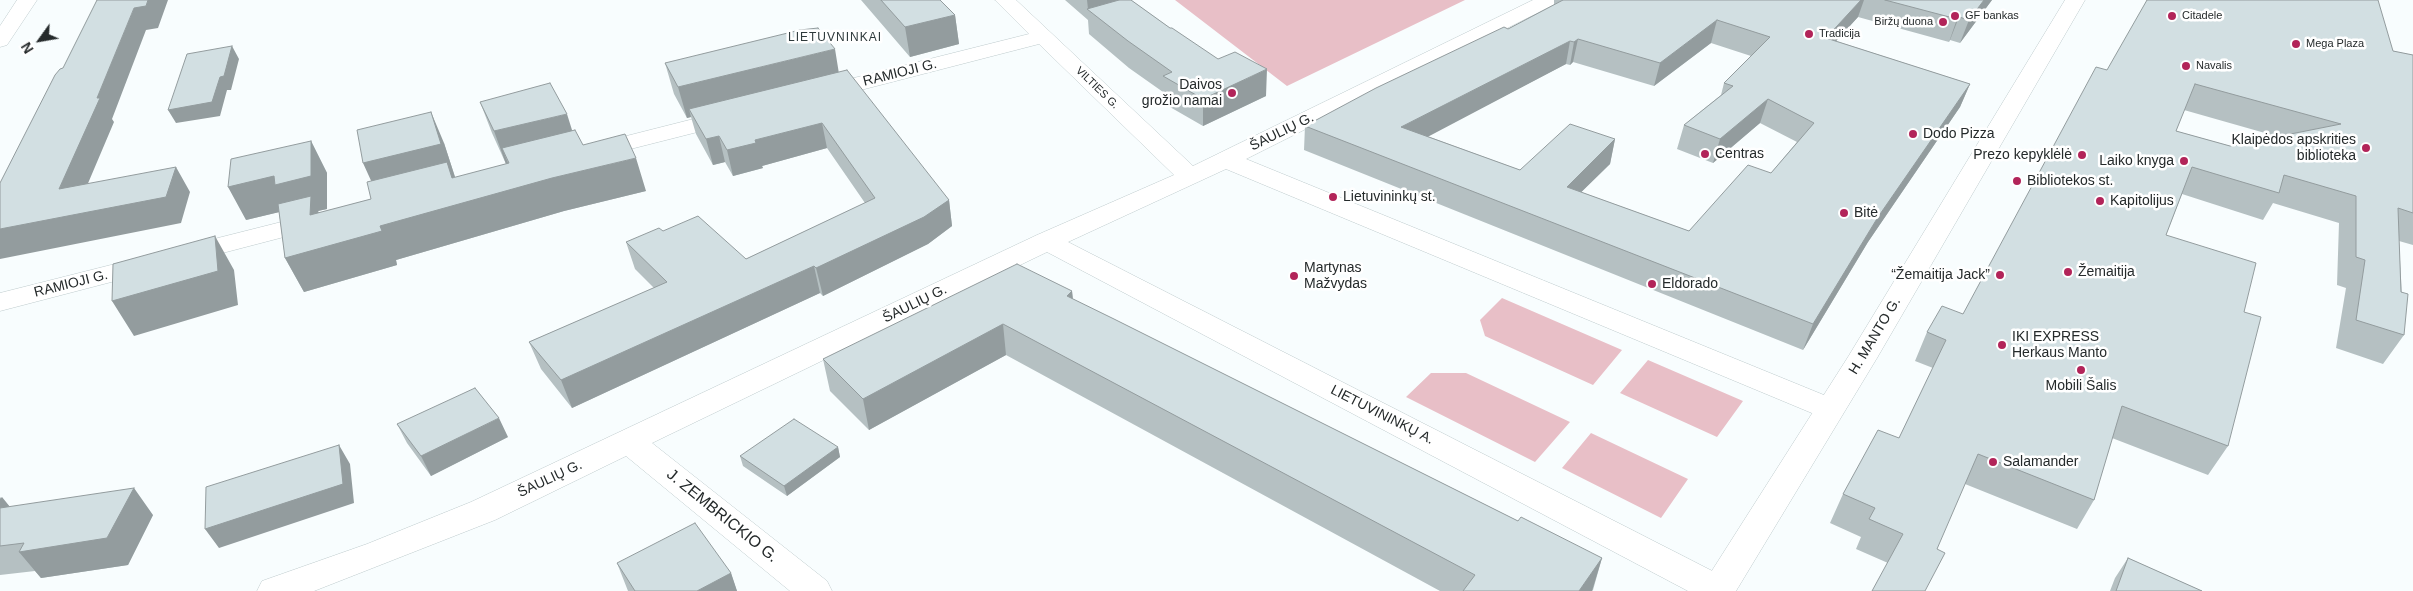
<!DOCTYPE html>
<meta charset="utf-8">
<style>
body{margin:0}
#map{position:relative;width:2413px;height:591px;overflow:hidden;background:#f8fdfe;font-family:Arial,sans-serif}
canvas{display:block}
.north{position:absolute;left:15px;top:15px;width:50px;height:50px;-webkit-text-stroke:4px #fff;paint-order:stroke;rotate:238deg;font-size:14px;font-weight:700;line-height:20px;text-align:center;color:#252a2b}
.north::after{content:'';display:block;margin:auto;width:18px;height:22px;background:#252a2b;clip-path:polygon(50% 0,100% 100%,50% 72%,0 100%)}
</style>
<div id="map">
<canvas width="2413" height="591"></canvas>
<div class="north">N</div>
</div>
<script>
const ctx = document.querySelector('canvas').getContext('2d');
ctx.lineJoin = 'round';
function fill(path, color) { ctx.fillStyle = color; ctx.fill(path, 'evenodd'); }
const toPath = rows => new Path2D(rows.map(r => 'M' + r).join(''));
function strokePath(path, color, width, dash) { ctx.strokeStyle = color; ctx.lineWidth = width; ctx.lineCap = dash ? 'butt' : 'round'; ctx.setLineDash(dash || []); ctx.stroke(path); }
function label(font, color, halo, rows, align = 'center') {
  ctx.font = font + ' Arial,sans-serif'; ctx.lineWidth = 5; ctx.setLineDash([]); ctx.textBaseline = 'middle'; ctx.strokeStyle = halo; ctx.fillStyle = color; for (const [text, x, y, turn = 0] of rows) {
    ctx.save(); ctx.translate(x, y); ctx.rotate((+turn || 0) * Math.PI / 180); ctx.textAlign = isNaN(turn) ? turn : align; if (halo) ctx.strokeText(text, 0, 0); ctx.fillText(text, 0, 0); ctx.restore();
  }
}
fill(toPath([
 [1175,0,1465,0,1287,86],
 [1502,298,1622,350,1593,385,1485,336,1480,320],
 [1648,360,1743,401,1717,437,1620,393],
 [1431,373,1466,373,1570,422,1535,462,1406,397],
 [1591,433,1688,479,1661,518,1562,468]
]), '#e8bfc7');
const street = toPath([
 [995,0,1016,0,1193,166,1533,0,1558,0,1555,4,1246,159,1841,402,1845,409,1841,416,1830,419,1819,416,1226,169,1068,242,1730,580,1734,591,1688,591,1047,252,652,443,827,581,832,591,790,591,626,456,495,520,314,591,257,591,262,581,367,544,471,502,1037,235,1174,175,1039,44,822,100,814,98,811,93,814,88,1029,34,995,0],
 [729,110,737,112,740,117,737,122,591,159,583,157,579,152,583,147,729,110],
 [317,213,326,216,330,221,326,226,0,311,0,293,317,213]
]);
const secondary = toPath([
 [2065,0,2085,0,1877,358,1736,591,1699,591,1848,357,2065,0]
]);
const primary = toPath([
 [17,0,37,0,7,45,0,47,0,26,17,0]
]);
strokePath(street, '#becbcd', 1);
strokePath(secondary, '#becbcd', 1);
strokePath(primary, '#becbcd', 1);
fill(street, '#fff');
fill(secondary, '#fff');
fill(primary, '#fff');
fill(toPath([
 [861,0,940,0,955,15,959,44,910,57],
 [1065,0,1131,0,1170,28,1266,96,1203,126,1163,103,1163,92,1129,68,1089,34,1088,20],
 [1554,0,1992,0,1960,43,1950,40,1949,42,1858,17,1836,41,1970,84,1960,107,1868,242,1803,350,1304,150,1305,126,1508,29,1554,5],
 [1711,43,1751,56,1724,83,1721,95,1684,125,1677,149,1713,163,1760,123,1797,142,1771,173,1689,231,1581,192,1610,164,1615,139,1520,170,1427,136,1566,64,1570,65,1573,62,1654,86],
 [2393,51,2413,55,2413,245,2399,241,2404,335,2383,364,2336,348,2346,288,2337,285,2339,223,2273,203,2263,220,2182,194,2166,235,2244,312,2228,446,2208,475,2112,438,2094,500,2077,529,1965,484,1888,563,1856,549,1861,537,1830,523,1843,494,1899,438,1933,368,1915,361,1927,332,1963,314,2107,70],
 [2184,110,2279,137,2230,146,2176,131],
 [665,63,839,72,949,200,952,226,928,244,823,296,820,293,572,408,541,369,529,342,654,288,635,269,626,242,663,231,746,259,865,203,827,148,762,166,763,168,733,176,725,162,713,165,696,134,691,117,687,118,674,94],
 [480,102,572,131,583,145,646,191,564,211,396,260,397,265,304,292,285,258,279,212,246,220,311,141,327,173,327,209,318,211,319,213,371,199,371,181,444,143,455,177,453,177,454,178,506,164,492,133],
 [1072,291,1073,299,1518,521,1602,558,1593,590,1592,591,1440,591,1006,355,869,430,830,391,823,359],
 [397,424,508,437,431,476,407,443],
 [838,447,840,457,787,496,743,466,740,456],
 [0,497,10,507,153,515,128,565,41,578,35,571,0,575],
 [2128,558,2202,591,2110,591,2115,578],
 [617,563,731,573,737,591,628,591]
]), '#b5c0c2');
fill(toPath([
 [148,0,168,0,158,28,146,30,112,119,114,122,75,214,59,189,134,8],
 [1087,0,1130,0,1088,9],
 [1861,0,1864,0,1858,17,1818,61,1826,38],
 [1984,0,1992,0,1960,43,1969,20],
 [955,15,959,44,910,57,905,27],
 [1959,17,1950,40,1949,42,1957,19],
 [1717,20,1711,43,1654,86,1660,63],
 [1578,39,1573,62,1570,65,1574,42],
 [1570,41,1566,64,1399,152,1401,127],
 [232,46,239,59,231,90,227,90,220,116,176,123,168,110,220,77],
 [835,49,840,80,689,109,691,117,687,118,678,87],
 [1267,69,1266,96,1203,126,1203,99],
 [1970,84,1960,107,1868,242,1803,350,1813,324,1878,217],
 [1768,99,1760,123,1713,163,1720,139],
 [431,112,444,143,455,177,453,177,461,195,552,178,636,158,646,191,564,211,396,260,397,265,304,292,285,258,288,210,246,220,228,187,311,141,327,173,327,209,318,211,327,229,380,226,378,196,363,163],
 [567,114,577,146,502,148,508,163,506,164,494,131],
 [822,123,827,148,762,166,763,168,733,176,727,150,755,140],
 [719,136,725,162,713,165,706,139],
 [1615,139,1610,164,1561,212,1567,187],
 [176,167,190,192,181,223,0,259,0,229],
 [949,200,952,226,928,244,823,296,816,268],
 [215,236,234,270,238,305,134,336,112,301],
 [814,266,820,293,572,408,561,380],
 [1072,291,1075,322,1067,296],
 [1003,324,1006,355,869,430,863,399],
 [499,418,508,437,431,476,421,456],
 [339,445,350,464,354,503,219,548,205,529],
 [838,447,840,457,787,496,784,486],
 [134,488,153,515,128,565,41,578,19,552],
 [2,497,23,523,0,518,0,499],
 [1602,558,1592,591,1579,591],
 [731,573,737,591,697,591]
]), '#939c9e');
const building = toPath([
 [97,0,148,0,146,6,134,8,97,98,100,98,59,189,176,167,166,197,0,229,0,183,55,75,60,69,63,68,97,0],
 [881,0,940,0,955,15,905,27,881,0],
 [1119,0,1131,0,1170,28,1172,28,1218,59,1235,52,1267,69,1203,99,1163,76,1172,72,1128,41,1087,9,1119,0],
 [1563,0,1861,0,1826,38,1970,84,1878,217,1813,324,1305,126,1376,88,1504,27,1508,29,1563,0],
 [1717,20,1770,37,1724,83,1733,86,1684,125,1720,139,1768,99,1814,123,1771,173,1748,165,1689,231,1567,187,1615,139,1570,124,1520,170,1401,127,1570,41,1574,42,1578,39,1660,63,1717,20],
 [1885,0,1984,0,1969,20,1959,17,1957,19,1885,0],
 [2147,0,2378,0,2393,51,2413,55,2413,213,2398,208,2401,292,2408,294,2404,335,2356,320,2365,260,2356,257,2356,196,2284,175,2279,193,2192,167,2166,235,2256,263,2244,312,2261,317,2228,446,2122,406,2094,500,1978,454,1937,549,1945,553,1925,591,1872,591,1903,534,1869,519,1875,508,1843,494,1878,430,1899,438,1946,340,1927,332,1942,306,1963,314,2096,67,2107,70,2147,0],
 [2195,84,2341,124,2230,146,2176,131,2195,84],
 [818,28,835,49,678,87,665,63,800,30,818,28],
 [232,46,224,76,220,77,212,102,168,110,187,54,232,46],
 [847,70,949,200,924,217,816,268,814,266,561,380,529,342,667,282,626,242,659,228,663,231,698,216,746,259,875,198,822,123,755,140,756,143,727,150,719,136,706,139,689,109,847,70],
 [550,83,567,114,494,131,480,102,550,83],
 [431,112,441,144,363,163,357,130,431,112],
 [575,130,583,145,625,134,636,158,552,178,380,226,382,231,285,258,278,204,311,196,310,215,371,199,367,182,447,162,452,178,509,163,502,148,575,130],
 [311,141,311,176,275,185,274,176,228,187,231,159,311,141],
 [215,236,218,271,112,301,113,264,215,236],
 [1017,264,1072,291,1067,296,1114,319,1518,521,1521,517,1602,558,1579,591,1463,591,1475,575,1003,324,863,399,823,359,1017,264],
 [475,388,499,418,421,456,397,424,475,388],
 [794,419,838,447,784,486,740,456,794,419],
 [339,445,343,484,205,529,206,487,339,445],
 [134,488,107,538,19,552,24,543,0,546,0,508,134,488],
 [695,523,731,573,697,591,635,591,617,563,695,523],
 [2128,558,2202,591,2116,591,2128,558]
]);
fill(building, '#d2dfe2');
strokePath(building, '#939c9e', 1);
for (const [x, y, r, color] of [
 [1955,16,5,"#b22459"],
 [2172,16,5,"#b22459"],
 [1943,22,5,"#b22459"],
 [1809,34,5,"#b22459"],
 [2296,44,5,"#b22459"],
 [2186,66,5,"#b22459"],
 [1232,93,5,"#b22459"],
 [1913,134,5,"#b22459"],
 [2366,148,5,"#b22459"],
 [1705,154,5,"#b22459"],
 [2082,155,5,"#b22459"],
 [2184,161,5,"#b22459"],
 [2017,181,5,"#b22459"],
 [1333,197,5,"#b22459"],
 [2100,201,5,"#b22459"],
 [1844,213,5,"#b22459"],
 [2068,272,5,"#b22459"],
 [2000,275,5,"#b22459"],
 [1294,276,5,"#b22459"],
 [1652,284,5,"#b22459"],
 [2002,345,5,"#b22459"],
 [2081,370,5,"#b22459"],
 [1993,462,5,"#b22459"]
]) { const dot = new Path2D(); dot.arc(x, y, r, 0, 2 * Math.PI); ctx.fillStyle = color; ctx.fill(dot); strokePath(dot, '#fff', 2); }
label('11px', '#252a2b', '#fff', [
 ["GF bankas",1965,16],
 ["Citadele",2182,16],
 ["Biržų duona",1933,22,"right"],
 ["Tradicija",1819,34],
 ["Mega Plaza",2306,44],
 ["Navalis",2196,66]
], 'left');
label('11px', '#252a2b', '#fff', [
 ["VILTIES G.",1097,88,44]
]);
ctx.letterSpacing = '1px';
label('12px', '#2e393b', '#fff', [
 ["LIETUVNINKAI",835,38]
]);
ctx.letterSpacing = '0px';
label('14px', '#252a2b', '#fff', [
 ["RAMIOJI G.",900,73,-14],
 ["ŠAULIŲ G.",1282,132,-26],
 ["RAMIOJI G.",71,284,-14],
 ["ŠAULIŲ G.",915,304,-26],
 ["H. MANTO G.",1875,336,-59],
 ["LIETUVININKŲ A.",1382,415,27],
 ["ŠAULIŲ G.",550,479,-25]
]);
label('14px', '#252a2b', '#fff', [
 ["Daivos",1222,85,"right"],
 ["grožio namai",1222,101,"right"],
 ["Dodo Pizza",1923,134],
 ["Klaipėdos apskrities",2356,140,"right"],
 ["biblioteka",2356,156,"right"],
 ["Centras",1715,154],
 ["Prezo kepyklėlė",2072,155,"right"],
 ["Laiko knyga",2174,161,"right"],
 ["Bibliotekos st.",2027,181],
 ["Lietuvininkų st.",1343,197],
 ["Kapitolijus",2110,201],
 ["Bitė",1854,213],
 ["Martynas",1304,268],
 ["Mažvydas",1304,284],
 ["Žemaitija",2078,272],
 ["“Žemaitija Jack”",1990,275,"right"],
 ["Eldorado",1662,284],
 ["IKI EXPRESS",2012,337],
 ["Herkaus Manto",2012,353],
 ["Mobili Šalis",2081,386,"center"],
 ["Salamander",2003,462]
], 'left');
label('16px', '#252a2b', '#fff', [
 ["J. ZEMBRICKIO G.",722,516,39]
]);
</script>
